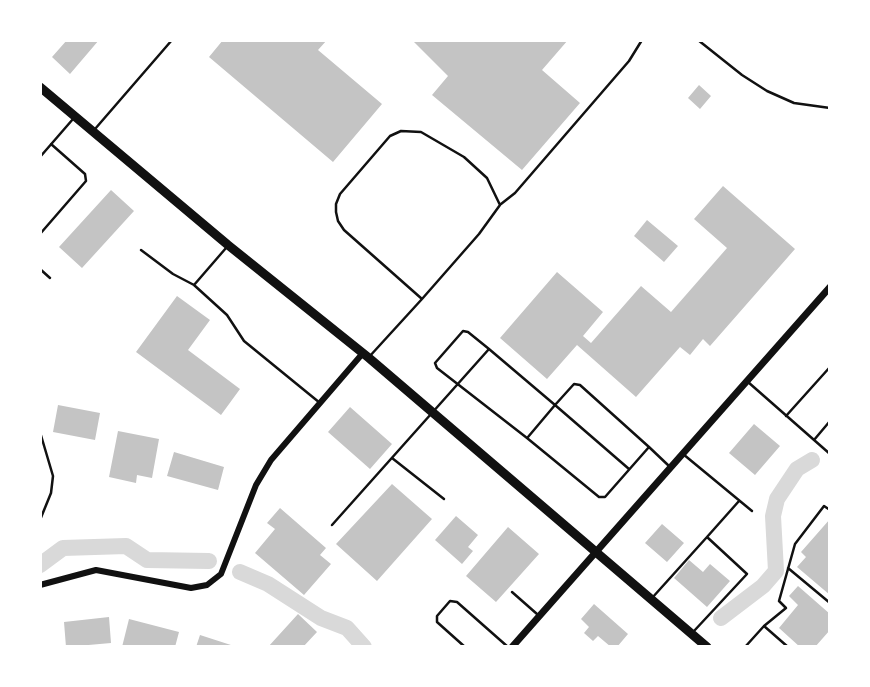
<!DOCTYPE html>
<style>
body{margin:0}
#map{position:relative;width:870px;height:687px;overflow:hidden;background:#fff;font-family:"Playfair Display",serif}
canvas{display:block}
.frame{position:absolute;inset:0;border:42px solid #fff;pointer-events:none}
</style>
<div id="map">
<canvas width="870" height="687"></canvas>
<div class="frame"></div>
</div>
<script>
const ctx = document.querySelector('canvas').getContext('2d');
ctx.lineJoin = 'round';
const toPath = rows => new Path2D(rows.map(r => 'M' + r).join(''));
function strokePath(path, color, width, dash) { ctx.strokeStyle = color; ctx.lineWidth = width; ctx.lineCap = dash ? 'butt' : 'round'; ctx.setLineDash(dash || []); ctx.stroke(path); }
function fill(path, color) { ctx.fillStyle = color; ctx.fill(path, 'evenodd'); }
strokePath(toPath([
 [40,565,63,548,126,546,147,560,209,561],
 [240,572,268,584,321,618,347,628,364,647],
 [721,618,763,586,776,571,773,516,777,499,797,469,812,460]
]), '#d9d9d9', 16);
fill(toPath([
 [67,40,99,40,70,74,52,57],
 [223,40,327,40,318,50,382,104,333,162,209,57],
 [412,40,568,40,542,70,580,103,522,170,432,95,448,76],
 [699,85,711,96,700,109,688,98],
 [723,186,795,249,710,346,703,339,690,355,680,347,636,397,577,345,547,379,500,338,557,272,603,312,583,336,591,343,641,286,671,312,727,248,694,219],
 [111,190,134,211,82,268,59,247],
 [647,220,678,246,664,262,634,236],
 [177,296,210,320,188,350,240,389,221,415,136,352],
 [58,405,100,413,95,440,53,432],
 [350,407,392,444,370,469,328,432],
 [754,424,780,446,755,475,729,453],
 [118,431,159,439,152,478,137,475,136,483,109,477],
 [174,452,224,467,218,490,167,476],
 [392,484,432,519,377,581,336,544],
 [280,508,326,548,320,555,331,564,304,595,255,553,275,529,267,523],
 [456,516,478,535,468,547,473,551,462,564,435,540],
 [830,519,830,595,797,567,806,557,801,552],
 [662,524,684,543,667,562,645,543],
 [508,527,539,554,496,602,466,576],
 [689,560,703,572,710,564,730,581,707,607,674,578],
 [798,586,830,614,830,630,815,647,800,647,779,628,798,605,789,596],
 [594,604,628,634,617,647,611,647,598,636,593,641,584,633,589,627,581,619],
 [298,614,317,632,303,647,268,647],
 [109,617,111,643,66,647,64,622],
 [129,619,179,632,175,647,122,647],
 [200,635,234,646,234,647,196,647]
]), '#c4c4c4');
strokePath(toPath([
 [698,40,742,75,767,91,794,103,830,108],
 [95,129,172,40],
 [40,157,73,119],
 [501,204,515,193,629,61,642,40],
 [40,234,86,181,85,174,51,144],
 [141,250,173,274,194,285,227,315,244,341,320,403],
 [40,269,50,278],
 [194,285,226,248],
 [489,349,468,332,463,331,435,363,437,368,527,438,599,497,605,497,649,447,669,466],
 [369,357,422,299,479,234,500,205,487,178,464,157,421,132,401,131,390,136,340,194,336,204,336,212,338,221,344,230,422,299],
 [748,382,830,454],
 [786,416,830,367],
 [40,432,53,476,51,493,40,520],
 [528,437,555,405,629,469],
 [814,440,830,421],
 [683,454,752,511],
 [392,458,444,499],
 [332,525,489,349,555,405,574,384,580,385,649,447],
 [707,537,739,501],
 [788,568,830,603],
 [512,592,537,614],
 [652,598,707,537,747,574,694,631],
 [764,626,786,608,779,601,795,544,824,506,830,510],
 [465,647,437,622,437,616,450,601,457,602,508,647],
 [745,647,764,626,788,647],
 [829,647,830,646]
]), '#111', 2.5);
strokePath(toPath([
 [40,585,96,570,191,588,207,585,221,574,256,485,271,460,363,353]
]), '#111', 6);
strokePath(toPath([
 [512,647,830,287]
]), '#111', 7);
strokePath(toPath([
 [40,87,228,245,369,358,707,647]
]), '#111', 9);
</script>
